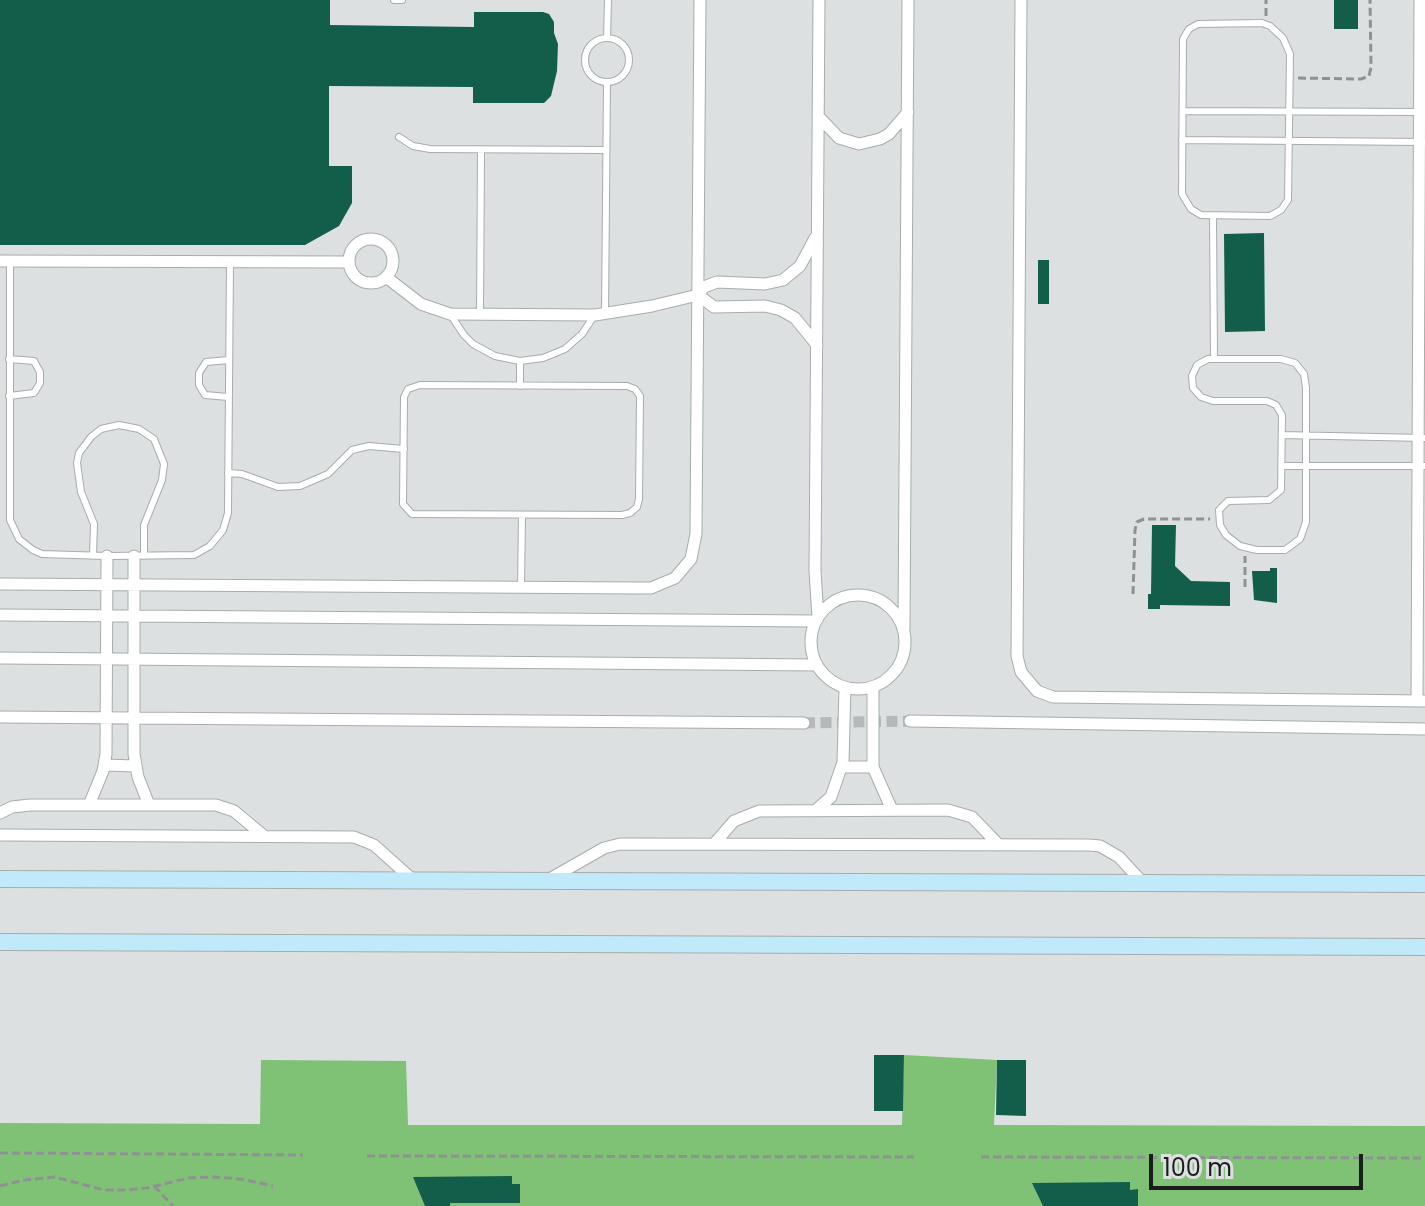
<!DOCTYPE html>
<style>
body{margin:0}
#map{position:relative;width:1425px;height:1206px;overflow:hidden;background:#dce0e1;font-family:Poppins,sans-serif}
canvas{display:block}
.scale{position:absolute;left:1149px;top:1154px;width:214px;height:36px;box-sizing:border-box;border:4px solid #1b1c1c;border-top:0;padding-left:10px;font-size:24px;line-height:28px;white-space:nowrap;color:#1b1c1c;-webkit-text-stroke:6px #dce0e1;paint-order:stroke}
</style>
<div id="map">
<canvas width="1425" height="1206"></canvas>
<div class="scale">100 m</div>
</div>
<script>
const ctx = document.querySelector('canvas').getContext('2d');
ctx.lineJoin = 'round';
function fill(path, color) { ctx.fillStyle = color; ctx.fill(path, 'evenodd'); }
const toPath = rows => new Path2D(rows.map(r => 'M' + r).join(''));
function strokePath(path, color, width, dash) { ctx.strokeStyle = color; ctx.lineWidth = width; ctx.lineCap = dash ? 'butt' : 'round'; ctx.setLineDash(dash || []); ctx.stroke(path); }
fill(toPath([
 [904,1055,997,1060,994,1125,1425,1126,1425,1206,0,1206,0,1123,260,1124,261,1060,406,1061,408,1125,902,1125]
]), '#7fc175');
fill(toPath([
 [0,0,330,0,330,25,474,27,474,12,543,12,549,14,554,22,554,33,558,44,557,71,551,96,544,103,473,103,473,87,329,86,329,166,352,166,352,203,339,226,305,245,0,245],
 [1334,0,1358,0,1358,29,1334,29],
 [1264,233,1265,331,1225,332,1224,234],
 [1038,260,1049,260,1049,304,1038,304],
 [1152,525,1176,525,1175,566,1191,581,1230,582,1230,606,1160,605,1160,609,1148,609,1148,594,1151,594],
 [1270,568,1277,568,1277,603,1254,600,1252,571,1270,571],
 [874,1055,904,1055,903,1111,874,1111],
 [997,1060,1026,1060,1026,1116,996,1115],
 [512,1176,512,1184,520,1184,520,1203,450,1203,450,1206,425,1206,413,1177],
 [1130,1182,1130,1190,1138,1189,1138,1206,1043,1206,1032,1183]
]), '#125e4a');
strokePath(toPath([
 [804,723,910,721]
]), '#b5b9ba', 11, [11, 5.5]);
const lane = toPath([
 [394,0,402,0],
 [1262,23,1270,26,1283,38,1290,54,1288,200,1281,210,1270,216,1201,215,1191,209,1182,194,1183,39,1189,29,1198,24,1262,23],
 [607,38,608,0],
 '585 60a22 22 0 1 1 44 0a22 22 0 1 1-44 0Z',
 [1183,111,1421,112],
 [399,137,413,146,430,149,606,150],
 [1182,140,1425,142],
 [1213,217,1214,358],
 [10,261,10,520,19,539,33,550,42,554,107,556,194,555,210,546,223,530,228,513,230,262],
 [450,314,464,335,473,344,495,356,520,361,543,358,565,349,582,334,594,316],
 [605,314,607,82],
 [480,315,481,151],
 [1208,359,1281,359,1295,363,1304,374,1306,388,1306,522,1300,539,1285,550,1257,550,1240,546,1226,535,1220,525,1219,510,1228,501,1269,500,1281,490,1282,415,1276,405,1267,401,1213,401,1201,397,1193,388,1192,376,1197,365,1208,359],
 [420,385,627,386,635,389,640,396,639,499,637,507,630,513,622,515,412,514,403,504,404,397,408,389,420,385],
 [520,386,520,361],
 [9,396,34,393,40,383,40,372,34,361,9,359],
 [228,397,205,395,199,385,199,373,206,362,229,360],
 [1282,435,1425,438],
 [1282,466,1425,466],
 [228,473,242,474,278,487,300,486,328,474,352,450,369,446,404,449],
 [93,556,94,524,81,492,77,463,79,453,91,437,101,429,119,425,139,429,154,439,164,464,162,480,144,525,144,556],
 [521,587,522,515]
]);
const street = toPath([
 [1021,0,1017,656,1021,672,1037,691,1053,697,1425,701],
 [818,116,839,138,859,144,880,139,889,134,908,112],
 '349 261a22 22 0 1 1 44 0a22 22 0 1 1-44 0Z',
 [0,261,348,262],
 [386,277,421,304,450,314,595,315,652,306,698,295,704,287,717,282,765,284,783,280,800,266,815,238],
 [698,295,714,307,765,306,781,310,795,318,817,345],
 [134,556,134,754,138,777,149,805],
 [0,584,638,588,651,588,675,578,691,559,696,534,700,0],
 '811 642a47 47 0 1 1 94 0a47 47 0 1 1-94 0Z',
 [0,615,816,621],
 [818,618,815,571,819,0],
 [904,629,908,0],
 [0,658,817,665],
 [873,687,873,767,892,810],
 [1417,701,1420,0],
 [0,717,804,723],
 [910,721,1425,729],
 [104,765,135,766],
 [842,767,873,767],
 [89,805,103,771,106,754,107,556],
 [816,810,831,797,843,762,845,687],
 [0,813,12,807,30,805,216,805,234,811,264,836],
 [0,835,354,837,374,845,412,879],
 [714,844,734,821,759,811,948,810,972,817,999,845],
 [548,880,604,848,620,844,1089,845,1100,846,1119,857,1143,883]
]);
const secondary = toPath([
 [0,879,1425,884],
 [0,942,1425,947]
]);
strokePath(lane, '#a7acac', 8);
strokePath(street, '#a7acac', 13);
strokePath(secondary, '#a7acac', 18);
strokePath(toPath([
 [1266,16,1266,0],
 [1298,78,1361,79,1369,76,1371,67,1370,0],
 [1245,587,1245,556],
 [1133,594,1135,530,1137,522,1144,519,1210,519],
 [0,1153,303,1155],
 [367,1156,914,1157],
 [981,1157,1425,1158],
 [0,1186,24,1180,55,1177,104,1190,128,1190,147,1188,189,1178,214,1177,241,1179,273,1186],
 [154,1186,173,1206]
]), '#8f9293', 3, [8, 4]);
strokePath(lane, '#fff', 6);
strokePath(street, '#fff', 11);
strokePath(secondary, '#c0eafa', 16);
</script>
